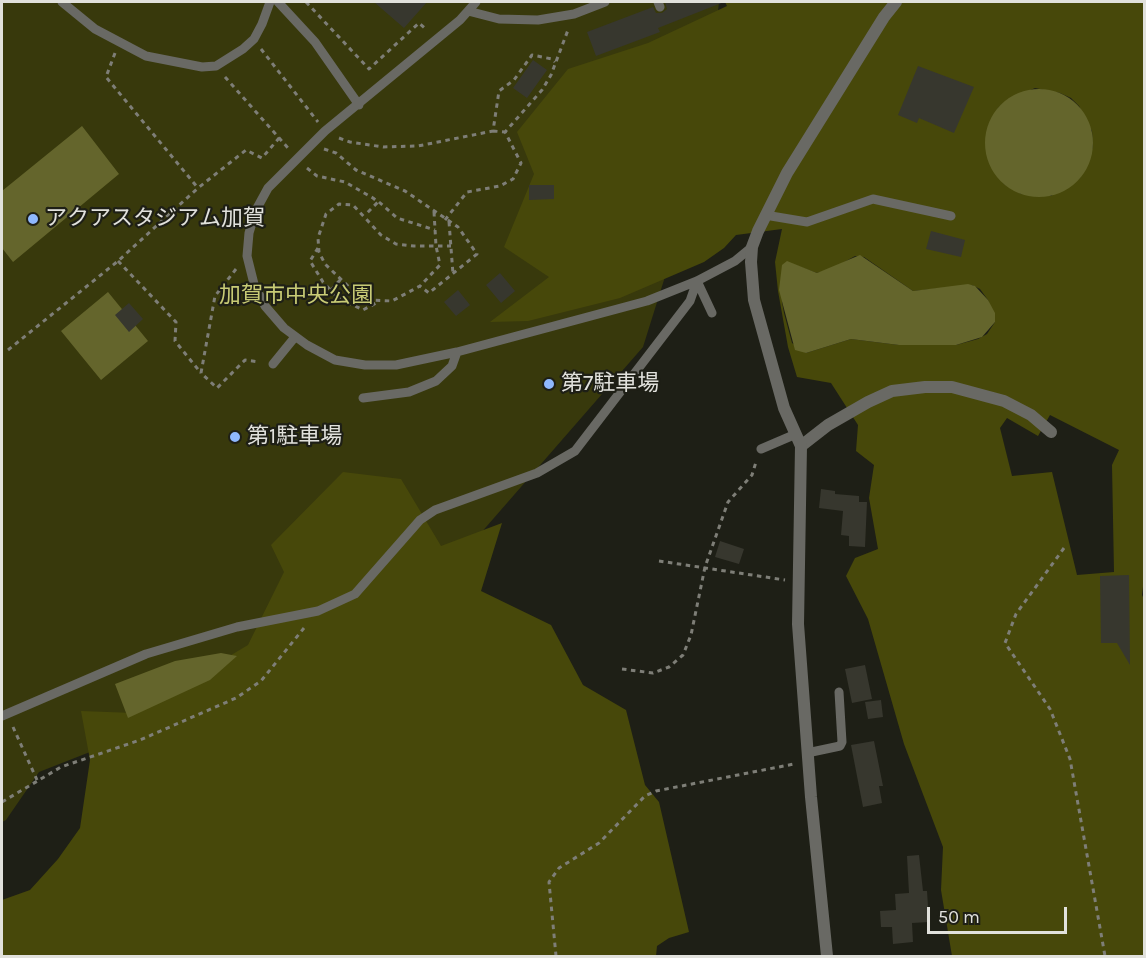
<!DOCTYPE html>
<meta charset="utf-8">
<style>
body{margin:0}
#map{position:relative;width:1146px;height:958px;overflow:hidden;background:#1e1f16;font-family:Karla,sans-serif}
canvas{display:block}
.frame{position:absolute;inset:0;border:3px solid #e1e1dc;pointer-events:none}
.scale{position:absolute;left:927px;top:907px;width:140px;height:27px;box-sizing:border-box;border:3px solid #e1e1dc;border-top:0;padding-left:8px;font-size:18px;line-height:21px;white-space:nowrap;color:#e1e1dc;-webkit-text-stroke:4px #1e1f16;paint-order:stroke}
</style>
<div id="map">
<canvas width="1146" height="958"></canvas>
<div class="frame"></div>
<div class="scale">50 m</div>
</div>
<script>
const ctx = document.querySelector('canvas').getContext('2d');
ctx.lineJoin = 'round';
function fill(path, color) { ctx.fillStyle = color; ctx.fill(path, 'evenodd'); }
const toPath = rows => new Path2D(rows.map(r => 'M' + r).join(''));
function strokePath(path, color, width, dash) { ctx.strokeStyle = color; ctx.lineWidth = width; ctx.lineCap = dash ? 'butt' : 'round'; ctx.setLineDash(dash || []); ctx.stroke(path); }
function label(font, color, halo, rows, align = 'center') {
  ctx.font = font + ' Karla,"Noto Sans JP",sans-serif'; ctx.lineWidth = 4.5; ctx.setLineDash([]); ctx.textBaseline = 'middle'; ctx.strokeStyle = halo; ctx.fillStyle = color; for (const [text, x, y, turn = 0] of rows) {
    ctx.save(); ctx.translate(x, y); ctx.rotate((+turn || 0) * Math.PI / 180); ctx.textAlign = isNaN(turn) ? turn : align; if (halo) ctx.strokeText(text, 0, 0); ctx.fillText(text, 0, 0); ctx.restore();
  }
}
fill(toPath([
 [2,2,719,2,708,108,669,264,643,347,480,534,118,741,39,772,6,820,2,822]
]), '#38390c');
fill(toPath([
 [725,2,1144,2,1144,579,1142,595,1144,599,1144,956,952,956,941,890,943,847,904,744,868,619,846,576,855,558,878,549,869,498,874,465,856,451,858,425,831,383,797,377,788,347,778,291,775,262,782,229,736,235,724,248,704,262,620,298,528,321,490,322,549,277,504,247,534,174,517,132,568,69,648,43,727,6],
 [1035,88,1060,93,1071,98,1079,106,1092,131,1093,147,1080,178,1051,196,1021,194,1004,184,989,162,986,149,989,124,998,108,1007,100],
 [855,256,864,257,913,291,972,285,980,289,988,300,995,322,987,334,978,339,956,345,899,345,851,339,806,353,792,343,784,313,782,302,787,262,817,273,832,269],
 [1050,415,1119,450,1112,465,1114,572,1077,575,1052,472,1012,476,1000,428,1007,418,1038,436],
 [343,472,401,479,441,546,502,523,481,591,551,625,583,685,626,710,645,785,659,802,689,932,669,938,657,946,656,956,2,956,2,900,30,890,58,859,80,828,90,760,81,711,134,713,248,645,284,572,271,545]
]), '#47480a');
fill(toPath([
 '985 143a54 54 0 1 1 108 0a54 54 0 1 1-108 0Z',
 [82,126,119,174,13,262,2,248,2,191],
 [860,255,913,291,968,284,975,286,988,300,995,313,995,322,982,337,956,345,899,345,851,339,806,353,795,350,779,290,782,265,787,261,817,273],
 [108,292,148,341,101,380,61,331],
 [221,653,237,656,210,680,128,718,115,684,175,661]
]), '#64652c');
fill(toPath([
 [374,2,427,2,404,28],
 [665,2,724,2,658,28,660,32,596,56,587,32,653,7,656,13,662,13,667,9],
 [533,60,547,70,527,98,513,88],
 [918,66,974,87,954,133,919,118,917,123,898,115],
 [529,185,554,185,554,199,529,200],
 [931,231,965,240,961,257,926,249],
 [500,273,515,291,501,303,486,285],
 [458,290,470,305,456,316,444,302],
 [129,303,143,319,129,332,115,315],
 [821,489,835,491,835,494,859,496,859,502,867,502,865,547,849,546,849,536,841,535,843,511,819,508],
 [720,541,744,549,739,564,715,557],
 [1129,575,1130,665,1117,643,1101,643,1100,576],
 [865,665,872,699,852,703,845,669],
 [881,700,883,717,868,719,865,702],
 [874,741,883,786,879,786,882,803,863,807,851,745],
 [919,855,923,891,927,891,929,922,912,923,913,942,893,944,892,927,881,927,880,911,896,910,895,894,909,893,907,856]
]), '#37372e');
strokePath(toPath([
 [306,2,369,69,419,23,427,30],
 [261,49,318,122],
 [115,53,106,77,198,188],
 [225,77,288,148],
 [493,131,505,132],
 [339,138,350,142,383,147,418,146,493,131,499,91,514,80,532,55,552,59,555,62],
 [324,149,336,153,356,170,405,191,458,227,477,254,429,293,420,286],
 [307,168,317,176,345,182,373,198,378,202,365,215],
 [379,202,397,218,435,230],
 [434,212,436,246,440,265,420,286,392,301,370,300,349,287,325,264,319,252,318,238,326,214,339,204,353,205,381,235,396,244,414,246,451,246],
 [445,220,467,192,500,186,513,179,521,163,505,132,542,90,551,75,568,30],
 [449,222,453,274],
 [318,248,310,261,323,282,337,297,363,310,378,302],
 [118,261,176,322,175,341,201,373],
 [236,269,215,296,201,373,217,388,245,360,259,362],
 [331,290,341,279],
 [8,350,118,261,198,188,246,150,262,158,280,137],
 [1064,548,1016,614,1005,643,1050,709,1070,759,1105,956],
 [659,561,785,580],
 [622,669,653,673,669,667,683,655,691,635,705,567,728,502,752,475,756,462],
 [13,727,37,780],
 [2,802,61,767,140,740,236,698,261,681,304,628],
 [556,956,549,882,559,868,599,843,645,796,656,791,794,764]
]), '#7e7e77', 3, [4.5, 4.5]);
strokePath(toPath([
 [62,2,95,29,146,56,202,67,216,66,243,49,254,39,262,24,270,2],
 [278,2,315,42,359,105],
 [476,2,460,20,325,131,268,188,256,210,249,233,247,256,254,284,265,306,284,328,307,345,335,360,365,365,396,365,457,352,647,301,697,281,735,261,752,247],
 [658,2,660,7],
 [468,11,499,19,538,20,574,14,605,2],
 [765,215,807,222,873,199,951,216],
 [273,364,295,337],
 [363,398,409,392,436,381,452,366,457,352],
 [761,449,796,434],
 [2,716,146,654,237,627,318,611,355,594,420,520,435,510,537,473,575,451,690,301,697,281,712,313],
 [807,753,840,746,842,742,839,692]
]), '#696964', 9);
strokePath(toPath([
 [801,446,828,425,868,402,892,391,925,387,952,387,1004,401,1031,415,1051,432]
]), '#696964', 12);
strokePath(toPath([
 [827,956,811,797,798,624,801,446,784,408,754,300,751,262,752,247,758,231,787,173,884,17,896,2]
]), '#696964', 12);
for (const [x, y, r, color] of [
 [33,219,6,"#8fb8fd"],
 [549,384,6,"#8fb8fd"],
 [235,437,6,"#8fb8fd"]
]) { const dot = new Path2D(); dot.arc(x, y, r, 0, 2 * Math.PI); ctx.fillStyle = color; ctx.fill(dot); strokePath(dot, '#1e1f16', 2); }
label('22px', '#e1e1dc', '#1e1f16', [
 ["アクアスタジアム加賀",45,219],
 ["第7駐車場",561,384],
 ["第1駐車場",247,437]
], 'left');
label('22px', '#c8cb75', '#1e1f16', [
 ["加賀市中央公園",296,296]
]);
</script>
